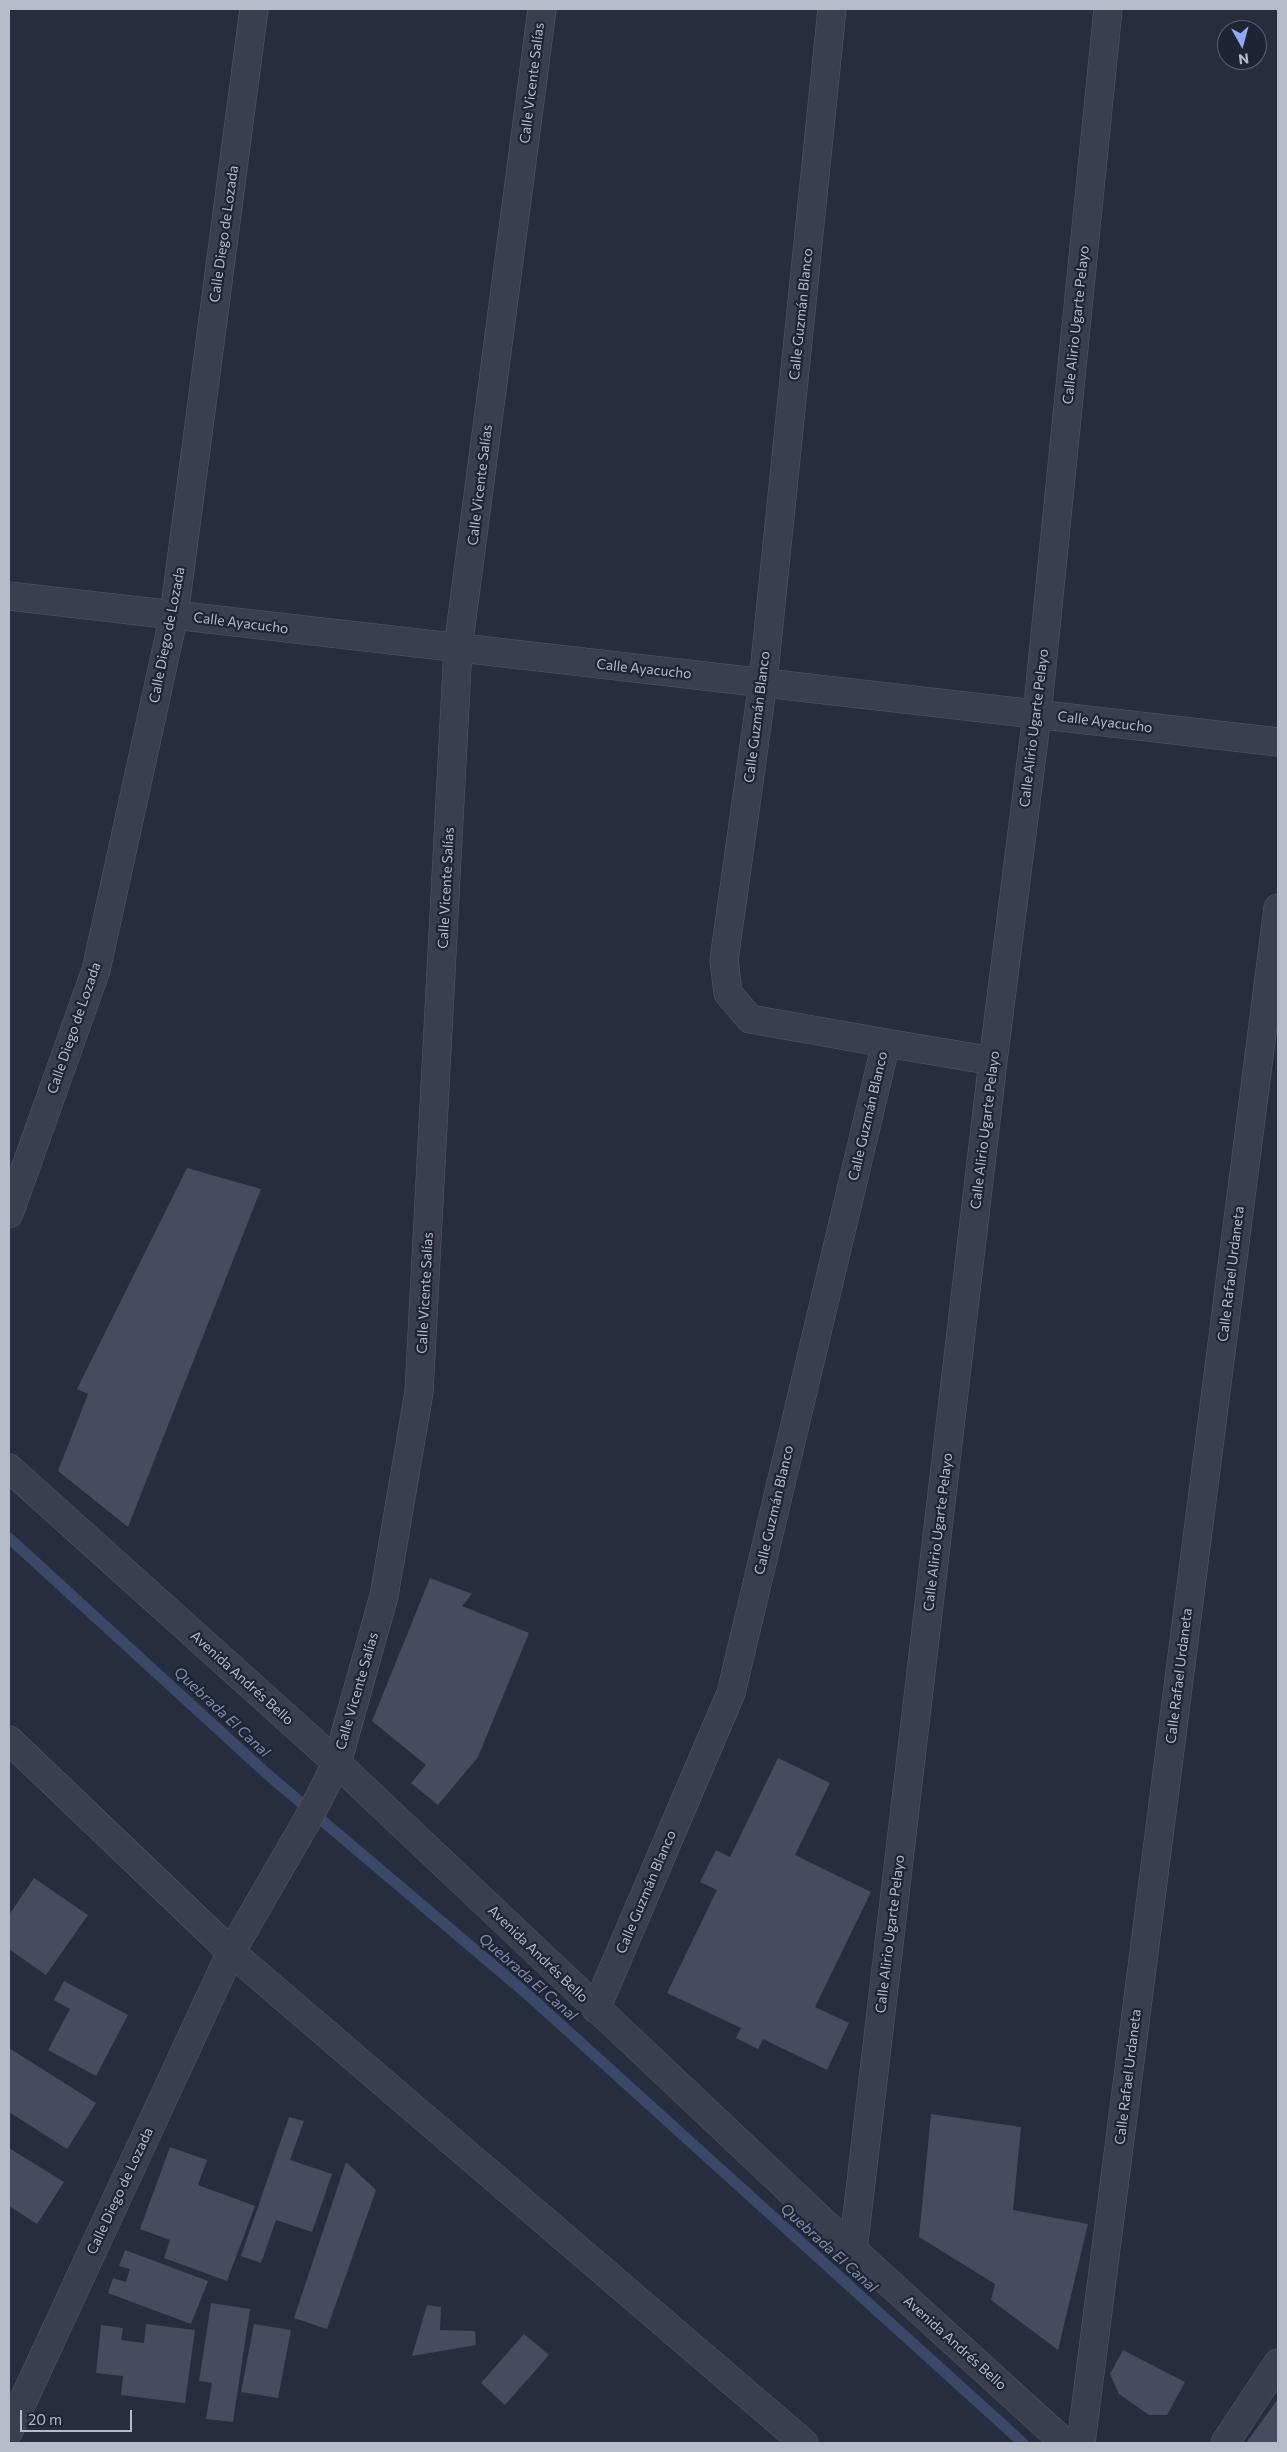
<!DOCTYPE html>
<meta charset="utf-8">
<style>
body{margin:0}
#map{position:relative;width:1287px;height:2452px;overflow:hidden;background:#262d3f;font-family:Commissioner,sans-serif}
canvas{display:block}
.frame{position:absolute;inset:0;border:10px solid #b6bbc9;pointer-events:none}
.north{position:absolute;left:1217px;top:20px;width:50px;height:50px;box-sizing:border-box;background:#1f2434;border:1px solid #5b6070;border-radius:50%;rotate:173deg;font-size:14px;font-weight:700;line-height:20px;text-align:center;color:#b6bbc9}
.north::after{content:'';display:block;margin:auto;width:18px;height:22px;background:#91a8f4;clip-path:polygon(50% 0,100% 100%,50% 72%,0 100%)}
.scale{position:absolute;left:20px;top:2410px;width:112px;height:22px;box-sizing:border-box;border:2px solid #b6bbc9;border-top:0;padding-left:6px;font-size:15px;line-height:18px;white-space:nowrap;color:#b6bbc9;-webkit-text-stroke:4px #1f2434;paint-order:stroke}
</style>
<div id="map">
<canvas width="1287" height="2452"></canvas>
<div class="frame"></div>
<div class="north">N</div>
<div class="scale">20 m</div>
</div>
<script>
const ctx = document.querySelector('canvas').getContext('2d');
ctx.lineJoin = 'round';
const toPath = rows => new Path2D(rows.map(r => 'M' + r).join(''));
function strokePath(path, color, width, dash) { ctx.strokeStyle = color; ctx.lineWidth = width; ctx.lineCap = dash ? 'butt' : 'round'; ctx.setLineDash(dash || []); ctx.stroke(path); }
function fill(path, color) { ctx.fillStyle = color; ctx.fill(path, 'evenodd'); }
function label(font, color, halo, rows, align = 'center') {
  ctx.font = font + ' Commissioner,sans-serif'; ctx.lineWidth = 4.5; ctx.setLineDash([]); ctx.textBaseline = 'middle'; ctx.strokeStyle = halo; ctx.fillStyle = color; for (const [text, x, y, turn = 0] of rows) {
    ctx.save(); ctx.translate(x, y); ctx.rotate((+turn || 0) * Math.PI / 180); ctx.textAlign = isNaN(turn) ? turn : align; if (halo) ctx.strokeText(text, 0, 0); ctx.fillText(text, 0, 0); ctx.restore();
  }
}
strokePath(toPath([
 [9,1538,266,1773,527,1994,1023,2443]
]), '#3c4867', 11);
fill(toPath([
 [187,1168,261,1189,128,1527,58,1471,88,1394,77,1389],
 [430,1578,472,1594,462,1606,529,1633,478,1757,438,1805,411,1783,426,1765,372,1721],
 [778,1758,830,1783,795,1855,871,1892,815,2007,849,2023,827,2070,763,2039,758,2049,736,2038,741,2028,667,1993,717,1890,700,1882,716,1850,730,1857],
 [34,1878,88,1915,46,1975,9,1949,9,1915],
 [64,1981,128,2015,96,2076,48,2050,70,2009,54,2000],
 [9,2048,96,2103,67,2149,9,2112],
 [931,2114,1021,2127,1013,2210,1088,2224,1058,2350,991,2300,995,2284,919,2237],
 [289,2117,304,2121,290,2160,332,2174,312,2232,276,2220,261,2263,241,2256],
 [170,2147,207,2160,198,2185,255,2206,227,2281,164,2258,170,2240,140,2229],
 [9,2148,64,2182,37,2224,9,2206],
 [346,2162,376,2190,327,2329,294,2318],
 [125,2250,208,2281,191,2324,108,2293,113,2278,126,2282,130,2269,119,2266],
 [211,2303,250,2309,233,2422,206,2419,212,2383,199,2381],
 [427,2305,441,2307,440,2330,475,2331,476,2345,412,2356],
 [146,2324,195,2330,185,2403,121,2395,123,2376,96,2373,101,2325,123,2328,121,2340,144,2343],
 [254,2324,291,2330,278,2398,241,2392],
 [524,2334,549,2355,505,2405,481,2383],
 [1123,2350,1185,2382,1167,2415,1149,2415,1119,2394,1110,2374],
 [1278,2399,1278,2443,1246,2443]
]), '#454c60');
const street = toPath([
 [9,596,1278,742],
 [886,1043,993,1061],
 [9,1214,96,970,174,615,254,9],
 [9,1468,337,1763,853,2250,1065,2443],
 [9,1740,231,1952,804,2443],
 [596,2009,731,1693,886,1043,750,1019,728,993,724,960,763,682,832,9],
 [853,2250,993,1061,1037,715,1108,9],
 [9,2431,231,1952,308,1819,337,1763,384,1596,419,1392,458,648,542,9],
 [1081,2443,1278,908],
 [1225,2443,1278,2363]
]);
strokePath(street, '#555a69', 29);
strokePath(street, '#3a3f4f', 28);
label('14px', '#b6bbc9', '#1f2434', [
 ["Calle Vicente Salías",532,83,-83],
 ["Calle Diego de Lozada",224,234,-82],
 ["Calle Guzmán Blanco",801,314,-84],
 ["Calle Alirio Ugarte Pelayo",1076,325,-84],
 ["Calle Vicente Salías",480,485,-83],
 ["Calle Ayacucho",241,623,7],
 ["Calle Diego de Lozada",167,635,-79],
 ["Calle Ayacucho",644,669,6],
 ["Calle Guzmán Blanco",757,717,-83],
 ["Calle Ayacucho",1105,722,7],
 ["Calle Alirio Ugarte Pelayo",1034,728,-83],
 ["Calle Vicente Salías",446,888,-87],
 ["Calle Diego de Lozada",74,1028,-71],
 ["Calle Guzmán Blanco",868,1116,-77],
 ["Calle Alirio Ugarte Pelayo",985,1130,-83],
 ["Calle Rafael Urdaneta",1231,1274,-83],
 ["Calle Vicente Salías",425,1293,-87],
 ["Calle Guzmán Blanco",774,1510,-77],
 ["Calle Alirio Ugarte Pelayo",938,1532,-83],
 ["Calle Rafael Urdaneta",1179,1676,-83],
 ["Avenida Andrés Bello",242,1678,42],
 ["Calle Vicente Salías",357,1691,-74],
 ["Calle Guzmán Blanco",646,1892,-67],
 ["Calle Alirio Ugarte Pelayo",890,1934,-83],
 ["Avenida Andrés Bello",538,1954,44],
 ["Calle Rafael Urdaneta",1128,2077,-83],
 ["Calle Diego de Lozada",120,2191,-65],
 ["Avenida Andrés Bello",955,2343,42]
]);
label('italic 15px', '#7f8db0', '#1f2434', [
 ["Quebrada El Canal",222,1712,43],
 ["Quebrada El Canal",528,1977,41],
 ["Quebrada El Canal",829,2248,42]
]);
</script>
